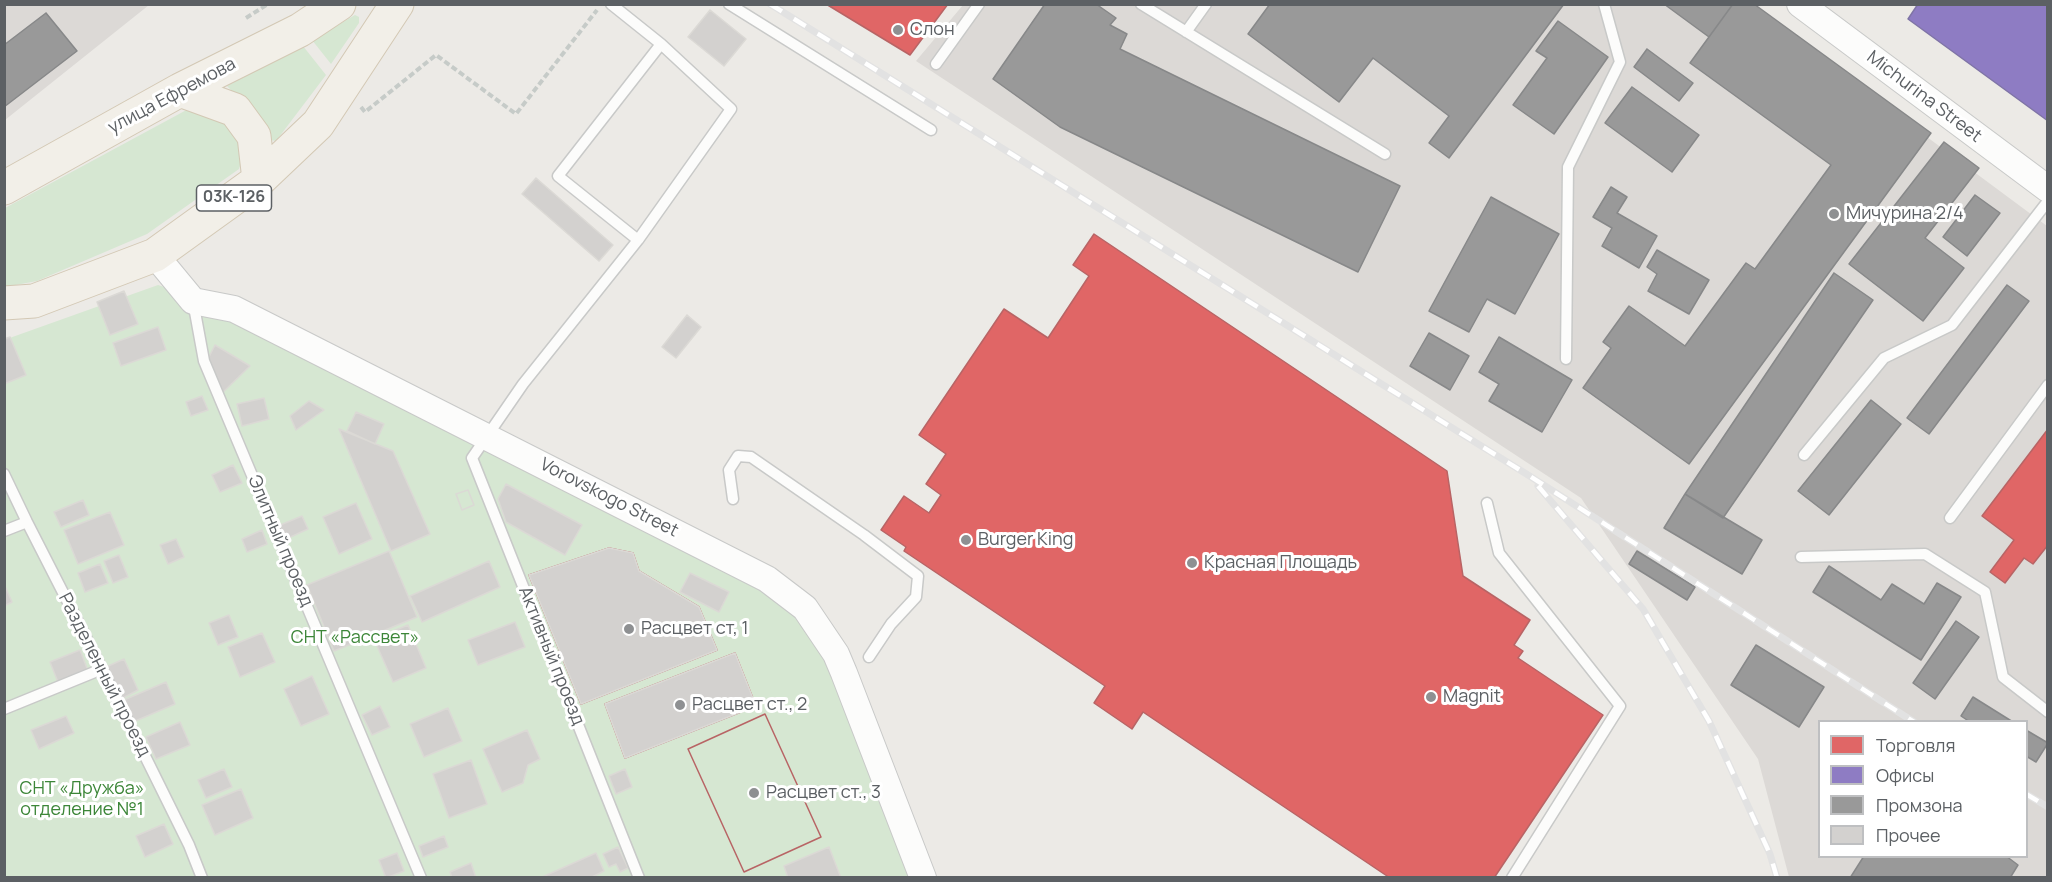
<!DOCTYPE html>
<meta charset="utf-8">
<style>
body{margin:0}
#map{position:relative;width:2052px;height:882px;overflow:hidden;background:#eceae6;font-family:Manrope,sans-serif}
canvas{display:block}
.frame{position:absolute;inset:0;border:6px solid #5c6064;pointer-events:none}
.legend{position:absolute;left:1818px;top:720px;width:210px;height:138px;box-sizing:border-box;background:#fff;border:2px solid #bebfc1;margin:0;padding:8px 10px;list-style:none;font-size:18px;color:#5c6064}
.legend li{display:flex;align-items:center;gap:12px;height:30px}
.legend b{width:30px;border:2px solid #bebfc1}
</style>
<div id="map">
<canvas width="2052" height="882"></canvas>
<div class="frame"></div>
<ul class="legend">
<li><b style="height:16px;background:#e06666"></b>Торговля</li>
<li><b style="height:16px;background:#8e7cc3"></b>Офисы</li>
<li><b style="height:16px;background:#999"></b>Промзона</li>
<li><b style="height:16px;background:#d3d1cf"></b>Прочее</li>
</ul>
</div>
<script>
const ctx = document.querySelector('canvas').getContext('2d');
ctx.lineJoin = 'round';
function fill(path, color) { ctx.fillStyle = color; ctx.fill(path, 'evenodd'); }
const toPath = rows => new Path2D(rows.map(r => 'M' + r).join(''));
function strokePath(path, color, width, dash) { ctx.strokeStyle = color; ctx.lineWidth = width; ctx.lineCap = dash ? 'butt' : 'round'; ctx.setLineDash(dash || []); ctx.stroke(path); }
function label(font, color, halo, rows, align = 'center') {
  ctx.font = font + ' Manrope,sans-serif'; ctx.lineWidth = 6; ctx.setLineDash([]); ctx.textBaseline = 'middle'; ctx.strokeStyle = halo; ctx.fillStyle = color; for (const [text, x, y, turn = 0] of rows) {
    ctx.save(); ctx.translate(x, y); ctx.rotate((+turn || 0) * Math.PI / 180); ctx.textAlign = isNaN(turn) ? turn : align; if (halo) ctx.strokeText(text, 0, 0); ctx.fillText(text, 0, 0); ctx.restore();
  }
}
fill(toPath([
 [5,5,149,5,5,120],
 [963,5,1749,5,2047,226,2047,877,1789,877,1758,759,1581,498,916,61],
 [1820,722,2026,722,2026,856,1820,856]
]), '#dcd9d6');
fill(toPath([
 [355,15,359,17,359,23,331,64,312,40],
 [303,46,326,75,276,141,265,139,241,100,227,86],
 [192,107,230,120,244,153,239,169,147,234,37,281,5,287,5,208],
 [158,285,234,309,805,608,923,877,5,877,4,340]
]), '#d6e7d2');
const shops = toPath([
 [826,4,948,4,910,55,826,4],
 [1094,234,1447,471,1463,576,1530,620,1514,645,1523,651,1518,658,1603,715,1494,878,1390,878,1143,712,1132,729,1094,703,1105,686,904,551,906,547,881,530,904,496,929,513,941,495,926,484,946,454,919,435,1004,309,1048,338,1089,276,1073,265,1094,234],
 [2048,429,2048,545,2033,564,2024,558,2005,583,1990,572,2014,540,1982,516,2048,429],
 [609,548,633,553,639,571,699,607,717,650,581,704,529,575,609,548],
 [735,653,756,706,625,758,605,704,735,653],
 [765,714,821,837,744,872,688,749,765,714],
 [765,714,821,837,744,872,688,749,765,714]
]);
fill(shops, '#e06666');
strokePath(shops, '#b86465', 1.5);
const offices = toPath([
 [1918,4,2048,4,2048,121,1908,19,1918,4]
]);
fill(offices, '#8e7cc3');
strokePath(offices, '#7f74a6', 1.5);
const industry = toPath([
 [1045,4,1096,4,1116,18,1110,25,1127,34,1120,49,1400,186,1358,272,1060,127,993,79,1045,4],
 [1270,4,1564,4,1449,158,1429,143,1449,116,1373,58,1339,102,1248,34,1270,4],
 [1664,4,1733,4,1709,37,1664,4],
 [1733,4,1754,4,1931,133,1689,464,1583,388,1611,348,1603,342,1629,306,1685,346,1746,263,1755,269,1831,165,1690,63,1733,4],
 [46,13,77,51,4,107,4,45,46,13],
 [1558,21,1608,57,1554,134,1513,105,1547,58,1536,51,1558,21],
 [1647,49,1693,83,1679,101,1634,67,1647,49],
 [1632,87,1699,135,1672,172,1605,123,1632,87],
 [1944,142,1979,168,1925,238,1964,268,1923,321,1849,264,1944,142],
 [1611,187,1627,197,1617,213,1657,236,1639,268,1602,246,1612,228,1593,217,1611,187],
 [1975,195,2000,213,1967,256,1943,237,1975,195],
 [1491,197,1559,234,1515,314,1487,299,1469,332,1429,311,1491,197],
 [1657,250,1709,280,1689,314,1648,291,1657,274,1647,267,1657,250],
 [1834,273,1873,300,1723,518,1685,494,1834,273],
 [2007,285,2029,301,1929,434,1907,418,2007,285],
 [1429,333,1469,356,1450,390,1410,366,1429,333],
 [1499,337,1572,380,1542,432,1489,401,1499,384,1479,372,1499,337],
 [1871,400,1901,424,1829,515,1798,491,1871,400],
 [1685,494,1762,540,1742,574,1664,528,1685,494],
 [1637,551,1695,587,1687,600,1629,564,1637,551],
 [1829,566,1881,600,1892,584,1924,604,1937,583,1961,597,1921,660,1813,592,1829,566],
 [1956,621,1979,637,1935,699,1913,683,1956,621],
 [1756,645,1824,687,1799,727,1731,685,1756,645],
 [1973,697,2013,722,1970,722,1961,716,1973,697],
 [2026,730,2048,743,2036,762,2026,756,2026,730],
 [1864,856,2006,856,2018,865,2010,878,1850,878,1864,856]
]);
fill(industry, '#999');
strokePath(industry, '#878889', 1.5);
const building = toPath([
 [710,10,746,39,724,66,688,37,710,10],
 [536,178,613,245,599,261,522,194,536,178],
 [124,291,138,324,110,335,97,302,124,291],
 [687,315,701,327,676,358,662,347,687,315],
 [158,327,166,350,121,366,113,343,158,327],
 [10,337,26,375,4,384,4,339,10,337],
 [215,345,250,366,221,394,208,359,215,345],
 [202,396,208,410,191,416,186,402,202,396],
 [264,398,269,419,242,426,237,404,264,398],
 [309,401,324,410,296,430,290,416,309,401],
 [356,412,384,424,375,444,347,431,356,412],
 [339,429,393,451,430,534,391,551,339,429],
 [233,465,242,483,220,492,212,475,233,465],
 [506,484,582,525,565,555,506,522,498,499,506,484],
 [468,490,474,505,462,510,456,494,468,490],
 [468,490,474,505,462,510,456,494,468,490],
 [83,500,89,515,61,527,54,512,83,500],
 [356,503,372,539,339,554,323,517,356,503],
 [110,512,124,545,78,564,64,530,110,512],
 [302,516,308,529,284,540,278,526,302,516],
 [262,530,267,544,247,552,242,539,262,530],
 [176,539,184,557,168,564,160,545,176,539],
 [609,548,633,553,639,571,699,607,717,650,581,704,529,575,609,548],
 [389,551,417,617,334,651,307,585,389,551],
 [119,555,128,577,113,583,104,561,119,555],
 [489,561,500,587,422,622,410,596,489,561],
 [100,564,108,583,85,592,78,573,100,564],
 [690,573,729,592,719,612,680,592,690,573],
 [4,584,12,602,4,606,4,584],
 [229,615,238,637,218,645,209,623,229,615],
 [515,622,525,647,478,665,468,640,515,622],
 [408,625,426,668,393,682,374,639,408,625],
 [262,633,275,662,240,677,228,647,262,633],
 [80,650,88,671,58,682,50,662,80,650],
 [735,653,756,706,625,758,605,704,735,653],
 [124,659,138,690,121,699,106,667,124,659],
 [312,676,329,714,301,726,284,689,312,676],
 [166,682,175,704,133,722,124,700,166,682],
 [380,706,390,727,372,735,362,715,380,706],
 [448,708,462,741,424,757,410,724,448,708],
 [66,716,74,733,39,749,31,730,66,716],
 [180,722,190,745,156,759,146,737,180,722],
 [527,730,540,759,528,765,523,783,502,792,483,749,527,730],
 [471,760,487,804,449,818,433,774,471,760],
 [224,769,232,787,206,798,198,780,224,769],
 [625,769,632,787,616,794,609,776,625,769],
 [241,789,253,818,215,835,202,805,241,789],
 [164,824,173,844,145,857,136,836,164,824],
 [444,836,448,847,423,857,419,846,444,836],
 [618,847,628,868,620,872,616,864,609,867,603,854,618,847],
 [829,847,841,878,788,878,784,866,829,847],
 [397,853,404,871,386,878,379,860,397,853],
 [596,853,604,871,590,878,540,878,596,853],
 [471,863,476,878,452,878,450,872,471,863]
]);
fill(building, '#d3d1cf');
strokePath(building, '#dbd9d5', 1.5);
const service = toPath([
 [611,4,661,44,558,176,638,240],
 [729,4,931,130],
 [1141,4,1385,154],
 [1186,32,1206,4],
 [936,64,979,4],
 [193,301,204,361,421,878],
 [1566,359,1568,167,1620,62,1604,4],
 [1804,455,1884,358,1952,325,2048,201],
 [4,474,27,522,102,669,189,845,202,878],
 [733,499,729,470,738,456,751,457,864,535,918,576,916,597,891,624,869,657],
 [1487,503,1499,553,1620,706,1512,878],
 [1950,518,2048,385],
 [4,531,27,522],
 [1801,557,1925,554,1985,592,2003,677,2048,712],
 [4,709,102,669],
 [639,878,472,458,523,384,638,240,731,109,661,44]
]);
const tertiary = toPath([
 [1800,4,2048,189],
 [155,255,193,301,234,309,767,579,805,608,836,654,844,673,923,878]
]);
const primary = toPath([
 [180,90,235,110,254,136,259,180],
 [4,188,180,90,300,30,339,4],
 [4,303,34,301,155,255,259,180,318,124,397,4]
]);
strokePath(service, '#c8c9c8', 13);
strokePath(tertiary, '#c8c9c8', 28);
strokePath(primary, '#d3c8b4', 35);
strokePath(toPath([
 [246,18,268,4],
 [361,107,365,112,436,55,516,114,597,10]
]), '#c6cbc8', 4, [6, 3]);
strokePath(service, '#fcfcfb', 10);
strokePath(tertiary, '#fcfcfb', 26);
strokePath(primary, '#f2efe8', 33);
const rail = toPath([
 [770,4,1528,475,1914,722],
 [1538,486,1643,609,1709,721,1770,854,1777,878],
 [2026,794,2048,807]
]);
strokePath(rail, '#e2e2e2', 7);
strokePath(rail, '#fff', 4.5, [14]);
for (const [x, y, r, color] of [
 [898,30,6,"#8e9092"],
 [1834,214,6,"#8e9092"],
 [966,540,6,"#8e9092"],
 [1192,563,6,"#8e9092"],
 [629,629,6,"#8e9092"],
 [1431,697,6,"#8e9092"],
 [680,705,6,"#8e9092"],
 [754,793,6,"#8e9092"]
]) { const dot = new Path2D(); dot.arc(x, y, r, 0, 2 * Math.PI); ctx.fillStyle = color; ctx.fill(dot); strokePath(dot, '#fff', 2); }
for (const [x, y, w] of [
 [234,198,75]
]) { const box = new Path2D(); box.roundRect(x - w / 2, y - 13, w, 26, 4.5); ctx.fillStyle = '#fff'; ctx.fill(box); strokePath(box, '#5c6064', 1.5); }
label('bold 16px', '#5c6064', null, [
 ["03К-126",234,198]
]);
label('18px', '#5c6064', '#fff', [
 ["Слон",910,30],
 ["Мичурина 2/4",1846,214],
 ["Burger King",978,540],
 ["Красная Площадь",1204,563],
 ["Расцвет ст, 1",641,629],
 ["Magnit",1443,697],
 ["Расцвет ст., 2",692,705],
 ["Расцвет ст., 3",766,793]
], 'left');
label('18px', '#5c6064', '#fff', [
 ["улица Ефремова",172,96,-28],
 ["Michurina Street",1924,97,37],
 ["Vorovskogo Street",609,498,27],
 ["Элитный проезд",280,541,67],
 ["Активный проезд",551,656,68],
 ["Разделенный проезд",104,675,63]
]);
label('18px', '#3c8638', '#fff', [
 ["СНТ «Рассвет»",355,638],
 ["СНТ «Дружба»",82,789],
 ["отделение №1",82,810]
]);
</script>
